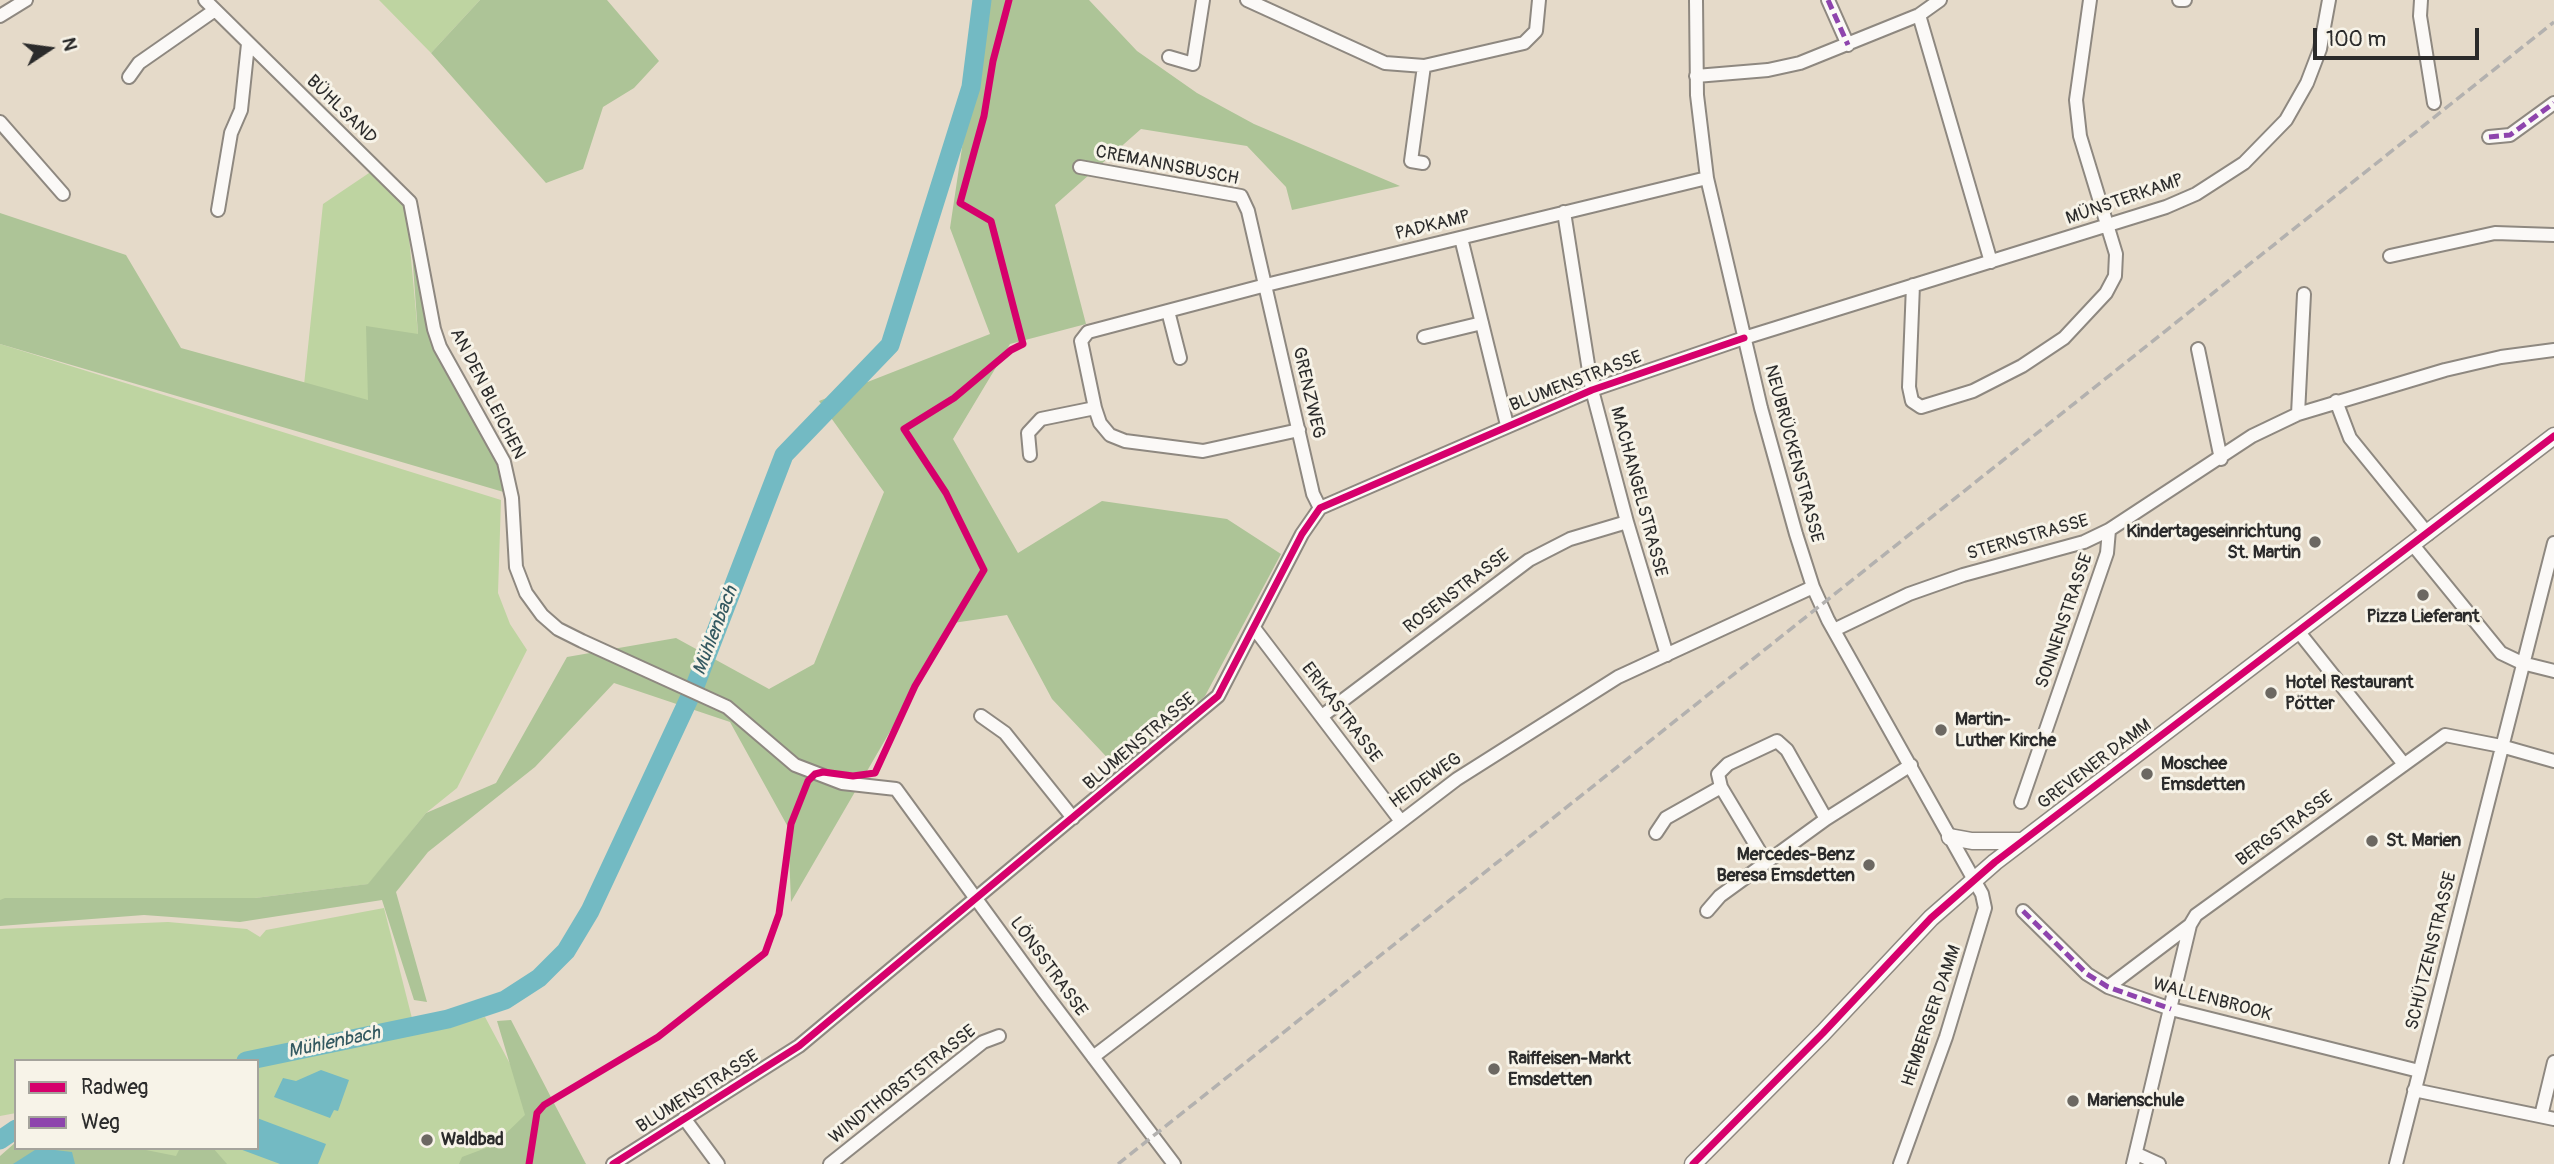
<!DOCTYPE html>
<meta charset="utf-8">
<style>
body{margin:0}
#map{position:relative;width:2554px;height:1164px;overflow:hidden;background:#e5dac9;font-family:Pangolin,sans-serif}
canvas{display:block}
.legend{position:absolute;left:14px;top:1059px;width:245px;height:91px;box-sizing:border-box;background:#f7f3e8;border:2px solid #a5a39c;margin:0;padding:9px 12px;list-style:none;font-size:21px;color:#2b2b2b}
.legend li{display:flex;align-items:center;gap:14px;height:35px}
.legend b{width:35px;border:2px solid #a5a39c}
.north{position:absolute;left:14px;top:14px;width:70px;height:70px;-webkit-text-stroke:5px #f7f3e8;paint-order:stroke;rotate:77deg;font-size:19px;font-weight:700;line-height:28px;text-align:center;color:#2b2b2b}
.north::after{content:'';display:block;margin:auto;width:24px;height:32px;background:#2b2b2b;clip-path:polygon(50% 0,100% 100%,50% 72%,0 100%)}
.scale{position:absolute;left:2313px;top:28px;width:166px;height:32px;box-sizing:border-box;border:4px solid #2b2b2b;border-top:0;padding-left:9px;font-size:21px;line-height:24px;white-space:nowrap;color:#2b2b2b;-webkit-text-stroke:5px #f7f3e8;paint-order:stroke}
</style>
<div id="map">
<canvas width="2554" height="1164"></canvas>
<ul class="legend">
<li><b style="height:9px;background:#d6006c"></b>Radweg</li>
<li><b style="height:9px;background:#8e44ad"></b>Weg</li>
</ul>
<div class="north">N</div>
<div class="scale">100 m</div>
</div>
<script>
const ctx = document.querySelector('canvas').getContext('2d');
ctx.lineJoin = 'round';
function fill(path, color) { ctx.fillStyle = color; ctx.fill(path, 'evenodd'); }
const toPath = rows => new Path2D(rows.map(r => 'M' + r).join(''));
function strokePath(path, color, width, dash) { ctx.strokeStyle = color; ctx.lineWidth = width; ctx.lineCap = dash ? 'butt' : 'round'; ctx.setLineDash(dash || []); ctx.stroke(path); }
function label(font, color, halo, rows, align = 'center') {
  ctx.font = font + ' Pangolin,sans-serif'; ctx.lineWidth = 6; ctx.setLineDash([]); ctx.textBaseline = 'middle'; ctx.strokeStyle = halo; ctx.fillStyle = color; for (const [text, x, y, turn = 0] of rows) {
    ctx.save(); ctx.translate(x, y); ctx.rotate((+turn || 0) * Math.PI / 180); ctx.textAlign = isNaN(turn) ? turn : align; if (halo) ctx.strokeText(text, 0, 0); ctx.fillText(text, 0, 0); ctx.restore();
  }
}
fill(toPath([
 [379,0,480,0,431,53],
 [372,171,406,204,418,334,368,401,304,385,323,204],
 [0,344,501,500,498,593,510,624,527,650,457,788,426,813,369,884,255,898,0,900],
 [384,908,416,1034,485,1017,533,1107,539,1164,164,1164,120,1148,257,1148,257,1061,16,1061,16,1113,0,1116,0,929,168,922,247,929,260,937,266,930]
]), '#bed4a1');
fill(toPath([
 [480,0,607,0,659,61,634,88,603,107,583,169,546,183,431,53],
 [984,0,1089,0,1137,51,1197,93,1254,124,1400,186,1292,210,1286,187,1247,146,1141,129,1055,205,1086,324,1010,344,953,439,1018,553,1102,501,1227,519,1281,554,1205,696,1118,769,1052,699,1007,615,953,623,791,902,788,827,730,722,614,683,535,767,428,852,396,892,427,1002,414,1000,382,900,240,922,144,915,0,926,0,900,5,898,255,898,368,884,426,813,496,783,567,657,676,638,769,689,814,664,884,492,819,401,990,334,950,228],
 [0,213,126,255,181,348,368,400,366,326,418,334,410,224,432,329,501,462,507,493,0,344],
 [511,1020,556,1107,586,1164,459,1164,462,1157,494,1145,525,1115,497,1021],
 [16,1142,16,1148,136,1148,176,1156,180,1148,213,1148,227,1164,0,1164,0,1156]
]), '#adc497');
fill(toPath([
 [321,1070,349,1080,338,1111,334,1110,330,1118,274,1097,283,1078,296,1081],
 [257,1118,326,1144,318,1164,280,1164,237,1148,257,1148],
 [38,1148,72,1152,75,1164,13,1164]
]), '#73bac3');
strokePath(toPath([
 [246,1061,448,1019,505,1000,539,978,566,951,590,911,695,686,784,455,890,345,971,87,982,0],
 [0,1140,16,1129]
]), '#73bac3', 19);
const minor = toPath([
 [205,0,410,202,434,329,440,347,504,462,512,498,516,567,526,593,542,615,558,629,582,641,727,707,795,765,842,783,896,789,1044,992,1174,1164],
 [1247,0,1385,63,1424,66,1524,43,1536,31,1539,0],
 [1696,0,1697,95,1707,178,1761,408,1796,534,1813,587,1828,620,1982,894,1985,908,1946,1037,1900,1164],
 [1828,0,1848,45],
 [2179,0,2185,0],
 [2421,0,2420,16,2434,103],
 [1919,15,1991,262],
 [0,16,26,0],
 [1169,57,1193,64,1203,0],
 [1696,76,1768,70,1800,63,1919,15,1940,0],
 [129,77,139,63,215,10],
 [0,122,63,194],
 [2489,137,2510,135,2554,103],
 [1423,163,1411,161,1424,66],
 [1080,167,1241,196,1248,211,1313,494,1320,508],
 [218,210,231,133,241,110,248,44],
 [1564,212,1592,390,1627,522,1667,655],
 [1461,238,1507,425],
 [2390,256,2495,233,2554,235],
 [1913,285,1909,387,1912,401,1921,407,1973,391,2022,366,2064,338,2106,293,2115,276,2116,254,2080,136,2076,100,2090,0],
 [1168,311,1180,358],
 [1424,337,1482,323],
 [2198,349,2221,459],
 [2336,401,2350,438,2428,534],
 [2298,414,2304,294],
 [1299,430,1203,451,1125,441,1110,435,1100,423,1095,408,1081,341,1088,332,1266,285,1707,178],
 [1030,455,1028,433,1041,419,1095,408],
 [2413,545,2501,653,2522,663,2554,671],
 [1254,628,1400,820],
 [1834,630,1909,594,1963,575,2084,542,2109,530,2252,436,2298,414,2445,370,2501,357,2554,350],
 [2298,631,2403,763],
 [981,716,1005,733,1073,818],
 [1322,716,1529,560,1570,539,1627,522],
 [1721,787,1766,862],
 [2021,802,2107,553,2109,530],
 [1656,833,1666,818,1721,787,1718,774,1728,764,1777,741,1787,750,1826,819],
 [1707,911,1720,896,1826,819,1911,765],
 [2023,911,2087,974,2108,987,2171,1009,2419,1071],
 [2108,987,2190,925],
 [1093,1057,1457,779,1618,677,1813,587],
 [2414,1090,2554,1119],
 [2541,1116,2554,1062],
 [684,1118,718,1164],
 [2137,1154,2159,1164],
 [613,1164,799,1046,1218,696,1302,534,1320,508,1592,390,1744,338,2166,207,2196,194,2244,163,2286,120,2307,83,2320,49,2329,0],
 [830,1164,983,1042,999,1036],
 [2133,1164,2190,925,2196,915,2445,735,2501,746,2554,761],
 [2396,1164,2554,543]
]);
const major = toPath([
 [1950,837,1972,841,2020,841],
 [1693,1164,1823,1033,1931,918,1995,862,2554,436]
]);
strokePath(minor, '#8e8880', 16);
strokePath(major, '#8e8880', 19);
strokePath(minor, '#fbf9f7', 12);
strokePath(major, '#fbf9f7', 16);
strokePath(toPath([
 [1118,1164,2554,22]
]), '#b3b1af', 3.5, [10, 5]);
strokePath(toPath([
 [1828,0,1848,45],
 [2489,137,2510,135,2554,103],
 [2023,911,2087,974,2108,987,2171,1009]
]), '#8e44ad', 5, [10, 5]);
strokePath(toPath([
 [529,1164,537,1113,544,1105,658,1037,765,953,779,914,791,824,808,781,815,774,823,772,853,776,875,773,915,686,984,570,946,493,904,429,954,398,1011,350,1023,344,991,221,960,203,984,116,993,61,1009,0],
 [613,1164,799,1046,1218,696,1302,534,1320,508,1592,390,1744,338],
 [1693,1164,1823,1033,1931,918,1995,862,2554,436]
]), '#d6006c', 7);
for (const [x, y, r, color] of [
 [2315,542,7,"#6c6862"],
 [2423,595,7,"#6c6862"],
 [2271,693,7,"#6c6862"],
 [1941,730,7,"#6c6862"],
 [2147,774,7,"#6c6862"],
 [2372,841,7,"#6c6862"],
 [1869,865,7,"#6c6862"],
 [1494,1069,7,"#6c6862"],
 [2073,1101,7,"#6c6862"],
 [427,1140,7,"#6c6862"]
]) { const dot = new Path2D(); dot.arc(x, y, r, 0, 2 * Math.PI); ctx.fillStyle = color; ctx.fill(dot); strokePath(dot, '#f7f3e8', 2.5); }
label('18px', '#2b2b2b', '#f7f3e8', [
 ["BÜHLSAND",341,110,44],
 ["CREMANNSBUSCH",1167,166,11],
 ["MÜNSTERKAMP",2125,200,-19],
 ["PADKAMP",1433,226,-14],
 ["BLUMENSTRASSE",1576,382,-21],
 ["GRENZWEG",1308,393,77],
 ["AN DEN BLEICHEN",487,394,63],
 ["NEUBRÜCKENSTRASSE",1793,454,75],
 ["MACHANGELSTRASSE",1638,492,75],
 ["STERNSTRASSE",2028,538,-16],
 ["ROSENSTRASSE",1457,592,-37],
 ["SONNENSTRASSE",2065,621,-71],
 ["ERIKASTRASSE",1341,713,53],
 ["BLUMENSTRASSE",1140,742,-40],
 ["GREVENER DAMM",2095,765,-37],
 ["HEIDEWEG",1426,781,-35],
 ["BERGSTRASSE",2285,829,-36],
 ["SCHÜTZENSTRASSE",2432,951,-76],
 ["LÖNSSTRASSE",1048,967,54],
 ["WALLENBROOK",2212,1000,15],
 ["HEMBERGER DAMM",1932,1016,-71],
 ["WINDTHORSTSTRASSE",903,1085,-38],
 ["BLUMENSTRASSE",698,1092,-32]
]);
label('bold 18px', '#2b2b2b', '#f7f3e8', [
 ["Kindertageseinrichtung",2301,532,"right"],
 ["St. Martin",2301,553,"right"],
 ["Pizza Lieferant",2423,617,"center"],
 ["Hotel Restaurant",2285,683],
 ["Pötter",2285,704],
 ["Martin-",1955,720],
 ["Luther Kirche",1955,741],
 ["Moschee",2161,764],
 ["Emsdetten",2161,785],
 ["St. Marien",2386,841],
 ["Mercedes-Benz",1855,855,"right"],
 ["Beresa Emsdetten",1855,876,"right"],
 ["Raiffeisen-Markt",1508,1059],
 ["Emsdetten",1508,1080],
 ["Marienschule",2087,1101],
 ["Waldbad",441,1140]
], 'left');
label('italic 19px', '#335860', '#f7f3e8', [
 ["Mühlenbach",716,631,-69],
 ["Mühlenbach",334,1043,-12]
]);
</script>
